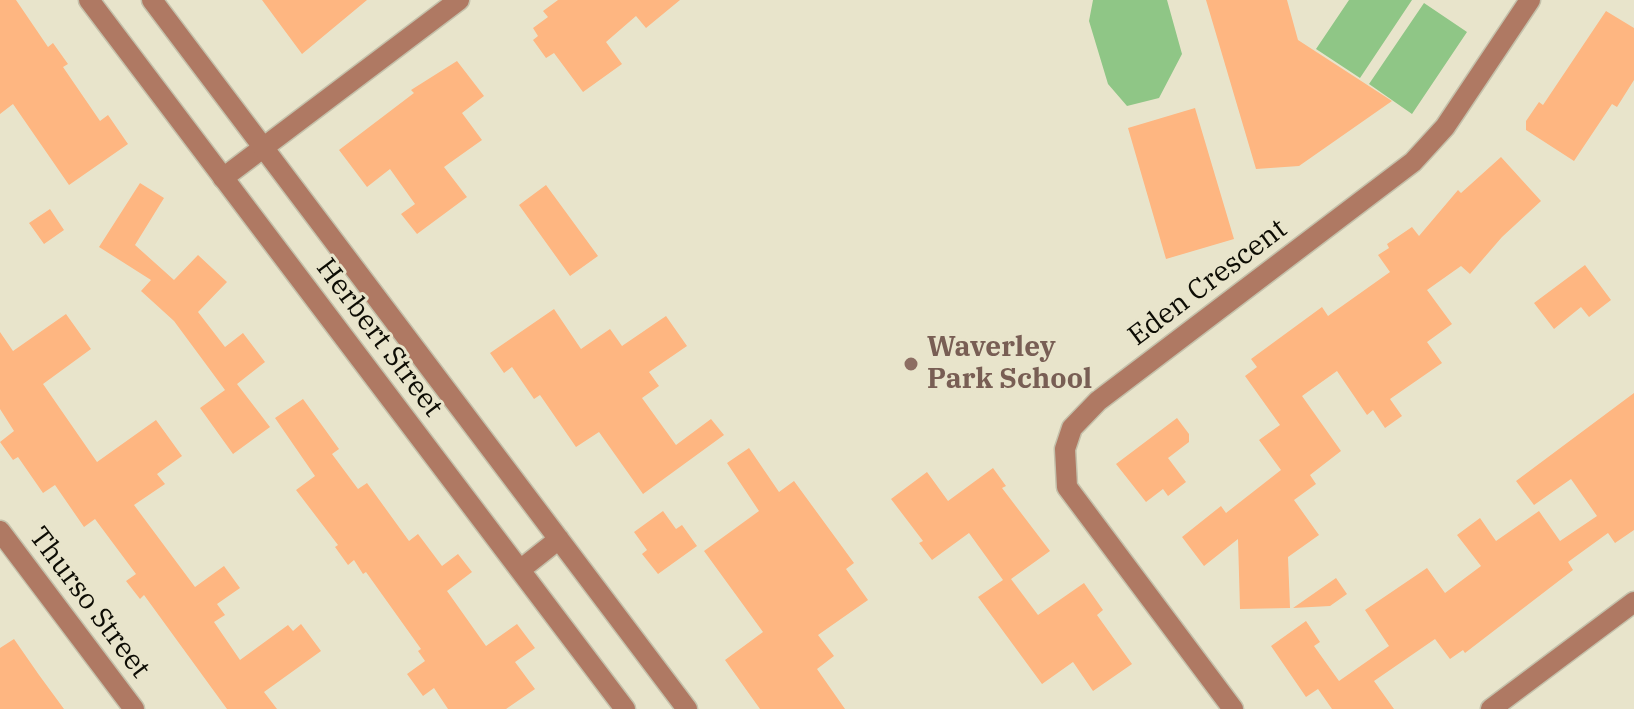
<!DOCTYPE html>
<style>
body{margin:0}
canvas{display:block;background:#e8e4cb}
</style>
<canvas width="1634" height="709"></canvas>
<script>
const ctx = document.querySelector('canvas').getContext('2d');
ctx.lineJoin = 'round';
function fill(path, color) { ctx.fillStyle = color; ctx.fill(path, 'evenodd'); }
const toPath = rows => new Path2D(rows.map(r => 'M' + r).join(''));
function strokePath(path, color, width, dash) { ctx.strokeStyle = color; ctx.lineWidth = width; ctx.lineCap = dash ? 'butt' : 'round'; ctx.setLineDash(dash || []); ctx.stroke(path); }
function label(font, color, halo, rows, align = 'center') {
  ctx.font = font + ' "IBM Plex Serif",serif'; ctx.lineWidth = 6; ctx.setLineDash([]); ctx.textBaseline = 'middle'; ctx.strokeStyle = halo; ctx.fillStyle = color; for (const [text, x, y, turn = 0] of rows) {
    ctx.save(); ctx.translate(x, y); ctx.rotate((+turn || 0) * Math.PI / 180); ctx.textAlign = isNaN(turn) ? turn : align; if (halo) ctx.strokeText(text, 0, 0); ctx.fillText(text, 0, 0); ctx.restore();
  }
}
fill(toPath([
 [1093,0,1167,0,1182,54,1159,98,1127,106,1108,84,1089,21],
 [1349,0,1412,0,1360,78,1316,49],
 [1424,3,1467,32,1412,114,1369,84]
]), '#8fc686');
fill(toPath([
 [0,0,16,0,48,47,53,43,68,64,63,67,100,121,108,115,128,144,69,185,13,104,0,114],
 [262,0,367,0,302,54],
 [558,0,680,0,646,28,636,16,606,42,622,64,583,92,554,53,546,58,533,40,538,36,533,28,548,17,543,11],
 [1206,0,1287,0,1298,40,1392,101,1299,166,1256,169],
 [1606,11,1634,28,1634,80,1617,107,1612,104,1574,161,1526,130,1526,121,1539,102,1543,105],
 [457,61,484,96,462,113,482,140,444,167,467,197,417,234,401,214,415,204,390,169,367,187,339,150,414,93,411,90],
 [1195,108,1234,239,1166,259,1128,128],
 [1501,157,1541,201,1502,237,1470,274,1461,266,1427,290,1452,324,1427,342,1442,363,1390,399,1402,416,1385,428,1373,410,1367,415,1337,371,1302,396,1341,451,1310,475,1316,484,1294,500,1319,535,1288,557,1290,608,1240,609,1238,539,1204,566,1182,537,1221,506,1226,513,1281,470,1259,440,1280,425,1245,376,1257,367,1251,359,1322,307,1328,316,1390,272,1378,255,1389,248,1387,244,1412,227,1419,236,1458,190,1461,193],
 [140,183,164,198,135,245,174,280,198,255,227,282,198,312,225,347,243,333,265,362,237,384,270,427,233,454,200,408,225,390,174,321,141,291,151,280,99,247],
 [546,185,598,256,570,276,519,205],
 [50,209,64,230,44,244,29,223],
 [1585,265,1611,300,1589,317,1581,307,1554,329,1534,303],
 [554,309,581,349,610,329,622,346,666,316,687,346,649,372,659,386,642,398,676,445,711,419,724,435,643,494,599,432,576,447,540,395,534,399,512,367,504,373,490,353],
 [66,314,91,349,43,384,97,462,156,420,182,456,157,474,165,484,134,505,195,587,224,566,240,588,217,604,225,615,214,622,240,660,288,625,293,631,301,624,321,651,264,692,277,709,227,709,144,595,140,599,126,581,136,574,95,519,84,527,55,485,43,493,18,457,13,460,0,442,14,431,0,409,0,332,13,351],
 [1634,393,1634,530,1615,543,1608,533,1568,562,1573,570,1465,653,1463,650,1450,659,1435,639,1374,681,1394,709,1332,709,1318,689,1306,697,1271,646,1306,621,1320,642,1314,646,1339,681,1389,646,1365,610,1427,568,1445,593,1481,566,1457,535,1480,518,1496,541,1539,511,1560,541,1597,516,1571,479,1534,505,1516,481],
 [303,399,339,449,332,454,358,489,367,483,409,541,418,534,442,566,458,554,472,572,447,591,486,646,517,624,535,648,515,662,535,689,506,709,448,709,434,688,423,696,407,674,425,661,418,651,421,649,366,572,363,574,354,560,348,565,335,547,338,545,296,490,315,476,275,418],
 [1177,418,1189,434,1189,442,1168,458,1186,482,1168,496,1163,489,1146,502,1116,464],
 [749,448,779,492,794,481,854,563,846,569,868,600,818,635,834,656,817,669,845,709,760,709,725,660,763,632,704,551,759,511,727,463],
 [993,468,1006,486,1002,488,1050,551,1011,579,1038,615,1084,583,1103,610,1097,615,1132,664,1093,691,1073,662,1042,684,978,597,1003,580,969,533,932,560,919,543,923,541,891,499,927,472,948,501],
 [663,511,676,529,682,525,697,546,658,574,642,554,647,550,634,532],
 [1336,578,1347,594,1330,606,1293,608],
 [14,639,39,675,64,709,0,709,0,648]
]), '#feb681');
const minor = toPath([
 [223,178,459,0],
 [0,531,134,709],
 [1233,709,1067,487,1065,449,1072,428,1098,401,1413,162,1445,127,1530,0],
 [1491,709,1634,602]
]);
const tertiary = toPath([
 [89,0,625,709],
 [152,0,687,709],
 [520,570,559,539]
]);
strokePath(minor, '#c5c1ab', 23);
strokePath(tertiary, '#c5c1ab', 23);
strokePath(minor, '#af7963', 20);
strokePath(tertiary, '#af7963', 20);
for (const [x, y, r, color] of [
 [911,364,8,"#8d6e63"]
]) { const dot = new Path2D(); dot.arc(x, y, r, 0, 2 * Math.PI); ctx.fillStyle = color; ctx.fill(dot); strokePath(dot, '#e8e4cb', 3); }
label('28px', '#0d0c04', '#e8e4cb', [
 ["Eden Crescent",1208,283,-37],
 ["Herbert Street",379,338,53],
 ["Thurso Street",89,603,53]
]);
label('bold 28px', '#785e54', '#e8e4cb', [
 ["Waverley",927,348],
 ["Park School",927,380]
], 'left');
</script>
